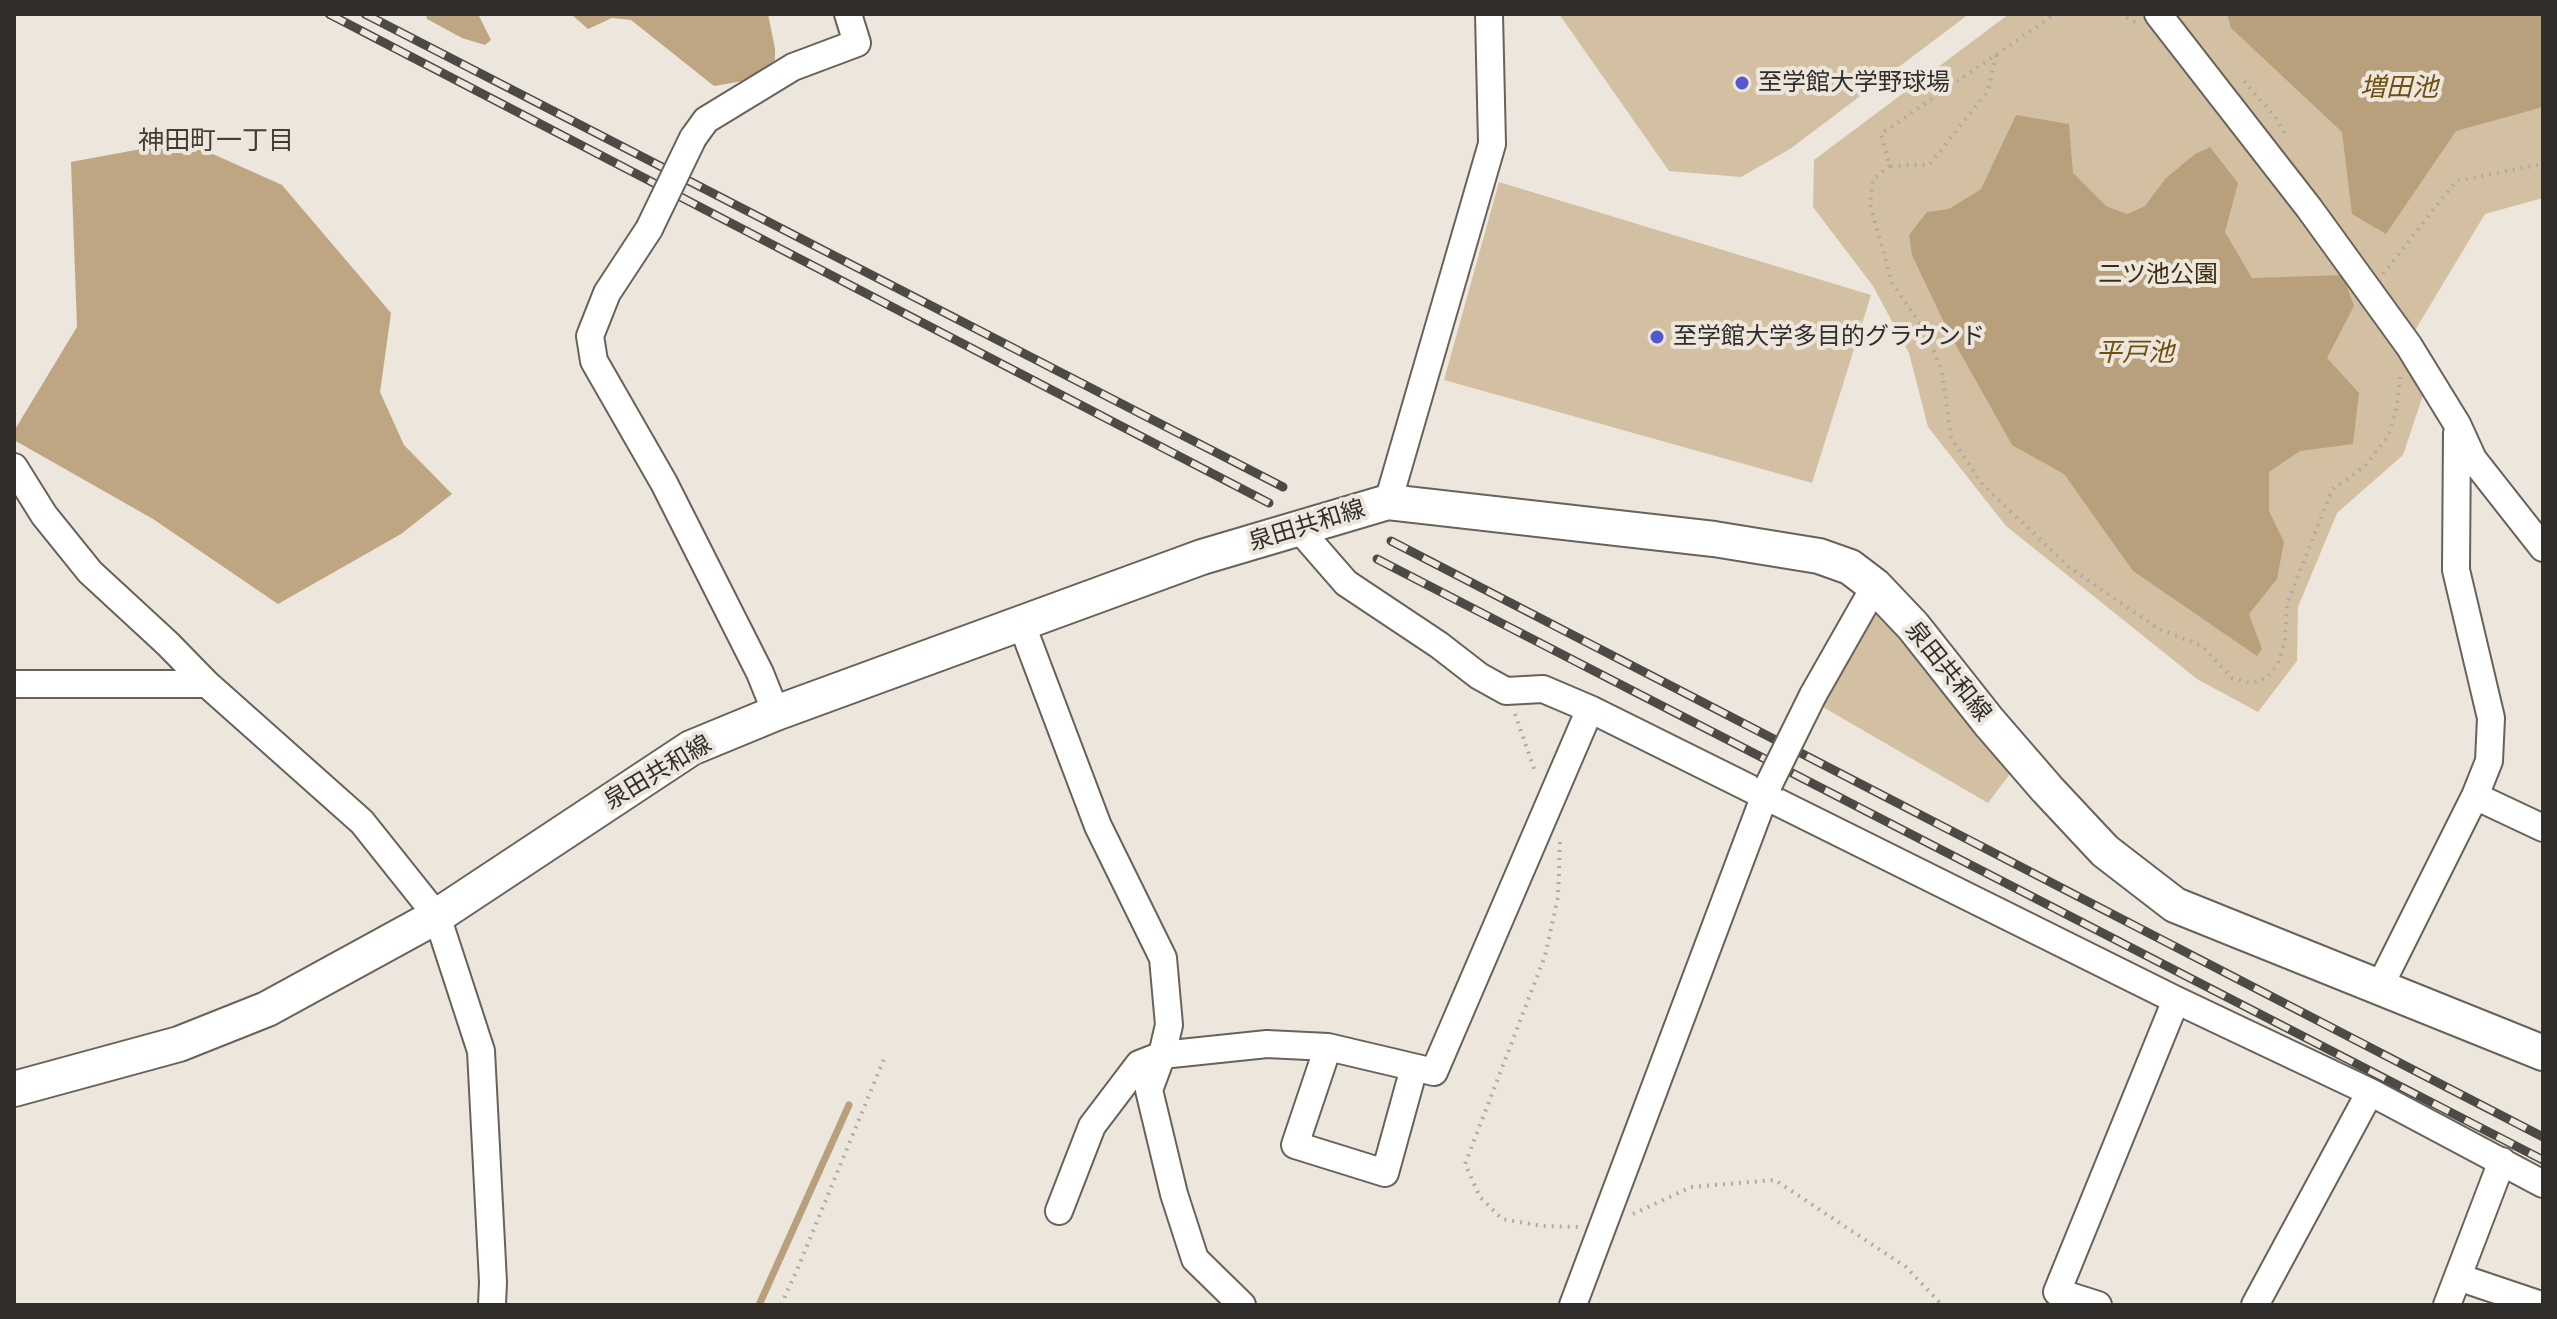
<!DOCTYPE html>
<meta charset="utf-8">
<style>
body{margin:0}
#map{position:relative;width:2557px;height:1319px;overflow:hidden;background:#ede6dc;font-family:"IBM Plex Sans",sans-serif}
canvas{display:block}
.frame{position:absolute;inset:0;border:16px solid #302d2a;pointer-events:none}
</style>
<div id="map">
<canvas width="2557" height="1319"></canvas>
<div class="frame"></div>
</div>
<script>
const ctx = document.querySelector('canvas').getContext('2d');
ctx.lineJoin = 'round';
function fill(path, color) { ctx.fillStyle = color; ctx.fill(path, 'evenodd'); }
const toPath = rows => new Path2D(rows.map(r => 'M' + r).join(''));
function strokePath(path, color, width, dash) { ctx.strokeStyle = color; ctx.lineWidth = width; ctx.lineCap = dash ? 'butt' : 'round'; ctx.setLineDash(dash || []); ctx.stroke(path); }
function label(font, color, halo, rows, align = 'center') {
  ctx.font = font + ' "IBM Plex Sans","Noto Sans JP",sans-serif'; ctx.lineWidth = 8; ctx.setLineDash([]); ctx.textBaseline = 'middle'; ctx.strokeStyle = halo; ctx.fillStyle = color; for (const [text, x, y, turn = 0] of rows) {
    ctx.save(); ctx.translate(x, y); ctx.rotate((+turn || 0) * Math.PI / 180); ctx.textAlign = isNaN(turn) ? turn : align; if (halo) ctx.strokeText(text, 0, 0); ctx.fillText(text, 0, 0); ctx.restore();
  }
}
fill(toPath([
 [1559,14,1965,14,1965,17,1790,149,1741,177,1669,171],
 [2009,14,2543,14,2543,198,2485,214,2414,332,2423,395,2403,455,2337,513,2298,607,2297,661,2258,712,2197,679,2006,526,1928,427,1909,353,1873,286,1813,207,1814,160],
 [1499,182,1871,295,1812,483,1444,380],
 [1879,598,2018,763,1988,803,1823,707]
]), '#d3c0a3');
fill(toPath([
 [426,14,478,14,491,40,485,45,462,38,427,19],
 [571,14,768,14,775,49,775,60,749,80,714,86,631,20,612,18,588,29],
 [184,141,282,185,391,313,380,392,404,445,452,494,401,534,278,604,153,519,14,440,14,431,77,327,71,162]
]), '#bea683');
fill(toPath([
 [2227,14,2543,14,2543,107,2456,131,2386,234,2352,214,2342,132,2231,28],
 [2016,115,2069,124,2073,173,2106,206,2127,214,2145,206,2166,178,2195,154,2210,147,2238,183,2225,232,2252,278,2343,275,2354,306,2327,358,2359,393,2353,444,2300,451,2269,472,2269,511,2284,542,2277,579,2249,614,2262,649,2257,656,2133,571,2064,474,2012,445,1948,331,1912,255,1909,235,1927,212,1949,209,1981,189]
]), '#b8a07d');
strokePath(toPath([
 [759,1305,849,1105]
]), '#b8a07d', 7);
const minor = toPath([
 [2158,14,2309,208,2409,346,2457,424,2473,459,2543,548],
 [693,138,706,120,793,67,857,43,848,14],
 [649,229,607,293,590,336,594,361,664,483,760,673,776,713],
 [14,467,44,515,90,572,168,644,207,684,362,822,437,916,481,1051,493,1282,492,1305],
 [1388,502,1492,144,1489,14],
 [1299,529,1346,583,1439,645,1479,676,1506,691,1543,689,1590,709,2176,1000,2370,1092,2543,1184],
 [1022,625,1098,826,1163,958,1169,1025,1162,1055,1149,1090,1174,1194,1195,1259,1242,1305],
 [14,684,207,684],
 [1813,695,1875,586],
 [2475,796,2543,828],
 [2379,988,2475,796,2489,761,2491,718,2456,570,2457,433],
 [1328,1047,1295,1145,1385,1173,1414,1068],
 [1059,1211,1092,1126,1139,1064,1162,1055,1267,1044,1328,1047,1434,1072,1590,709],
 [2458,1277,2541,1305],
 [1573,1305,1769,784],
 [2098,1305,2057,1292,2176,1000],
 [2255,1305,2370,1092],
 [2447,1305,2502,1161]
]);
const major = toPath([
 [14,1089,179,1044,267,1009,437,916,691,748,776,713,1202,557,1388,502,1714,539,1819,556,1850,567,1875,586,1913,626,1989,722,2047,789,2105,851,2175,905,2543,1053]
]);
strokePath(minor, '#68625a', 30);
strokePath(major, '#68625a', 38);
strokePath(toPath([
 [2119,14,2137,23],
 [1996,55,1988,91,1929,165,1890,166,1881,134,2055,14],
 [2244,81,2276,118,2287,138],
 [1890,166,1873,179,1870,204,1892,283,1927,334,1942,372,1951,437,1983,485,2070,568,2159,629,2202,646,2232,678,2250,683,2267,678,2278,664,2285,640,2287,604,2332,490,2365,466,2388,436,2397,407,2400,377],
 [2383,274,2456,181,2543,164],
 [1515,714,1536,774],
 [1560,842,1558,897,1545,956,1465,1164,1480,1197,1502,1219,1542,1226,1579,1227],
 [1633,1214,1691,1187,1775,1180,1906,1267,1942,1305],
 [781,1305,797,1270,886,1054]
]), '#b0aaa2', 4, [2, 6]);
strokePath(minor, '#fff', 26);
strokePath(major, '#fff', 34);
const rail = toPath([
 [329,14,1269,503],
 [365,14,1283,487],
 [1391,541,2543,1137],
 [1377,559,2543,1160]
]);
strokePath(rail, '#4d4a46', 9);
strokePath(rail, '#ede6dc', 6, [18]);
const minorBridge = toPath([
 [649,229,693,138],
 [1769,784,1813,695]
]);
strokePath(minorBridge, '#68625a', 30, []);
strokePath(minorBridge, '#fff', 26);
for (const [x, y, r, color] of [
 [1742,83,8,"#5458cf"],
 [1657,337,8,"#5458cf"]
]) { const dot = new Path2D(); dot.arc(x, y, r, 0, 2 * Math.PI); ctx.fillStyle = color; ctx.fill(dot); strokePath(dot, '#ede6dc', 3); }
label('24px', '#302d2a', '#ede6dc', [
 ["至学館大学野球場",1758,83],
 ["至学館大学多目的グラウンド",1673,337]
], 'left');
label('24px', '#3e2c0e', '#ede6dc', [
 ["二ツ池公園",2158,275]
]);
label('24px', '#302d2a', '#ede6dc', [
 ["泉田共和線",1307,526,-17],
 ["泉田共和線",1948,672,51],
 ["泉田共和線",658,773,-31]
]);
label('italic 26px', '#6f4e10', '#ede6dc', [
 ["増田池",2399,88],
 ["平戸池",2135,353]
]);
label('26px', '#423c34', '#ede6dc', [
 ["神田町一丁目",216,141]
]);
</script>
